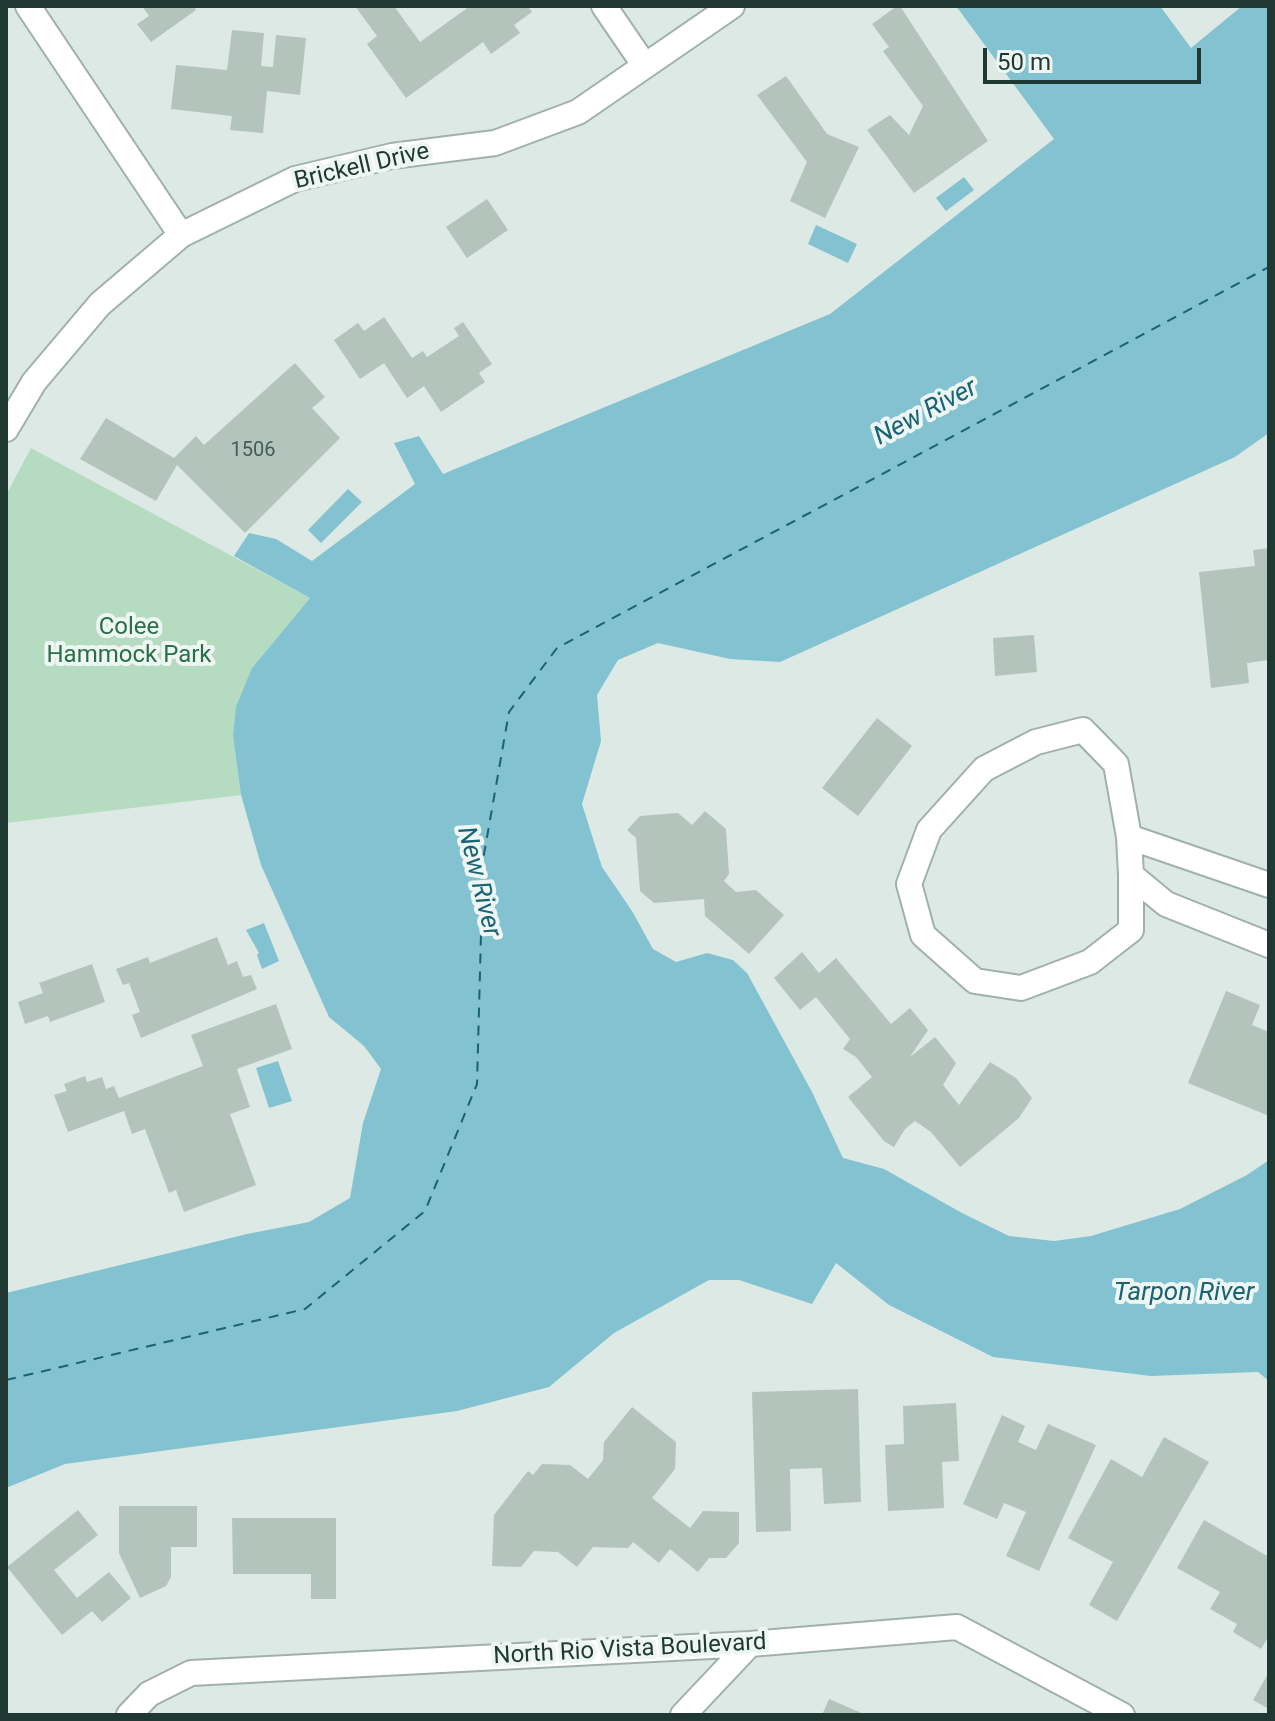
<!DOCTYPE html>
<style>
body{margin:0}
#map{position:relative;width:1275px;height:1721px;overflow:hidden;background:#dde9e4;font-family:Roboto,sans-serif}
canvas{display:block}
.frame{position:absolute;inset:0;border:8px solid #1f3932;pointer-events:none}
.scale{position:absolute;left:983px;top:48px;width:218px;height:36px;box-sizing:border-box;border:4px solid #1f3932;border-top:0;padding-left:10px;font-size:24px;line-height:28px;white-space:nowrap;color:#1f3932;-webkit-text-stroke:6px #edf6f2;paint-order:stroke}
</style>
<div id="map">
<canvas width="1275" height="1721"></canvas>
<div class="frame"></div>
<div class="scale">50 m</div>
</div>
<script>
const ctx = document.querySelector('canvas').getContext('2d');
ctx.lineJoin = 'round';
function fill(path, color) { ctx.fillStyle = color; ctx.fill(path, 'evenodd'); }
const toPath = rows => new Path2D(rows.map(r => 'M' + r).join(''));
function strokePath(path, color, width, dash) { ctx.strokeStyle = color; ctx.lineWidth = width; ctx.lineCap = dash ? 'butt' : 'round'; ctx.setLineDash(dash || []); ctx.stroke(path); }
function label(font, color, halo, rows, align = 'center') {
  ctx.font = font + ' Roboto,sans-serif'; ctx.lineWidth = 8; ctx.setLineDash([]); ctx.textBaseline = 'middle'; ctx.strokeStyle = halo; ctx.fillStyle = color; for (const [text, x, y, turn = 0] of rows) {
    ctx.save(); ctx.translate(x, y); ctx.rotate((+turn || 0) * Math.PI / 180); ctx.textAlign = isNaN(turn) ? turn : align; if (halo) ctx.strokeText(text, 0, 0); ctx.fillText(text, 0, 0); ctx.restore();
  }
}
fill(toPath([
 [31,448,310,598,252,668,233,736,241,795,6,823,6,495]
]), '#b5dbc0');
fill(toPath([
 [956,6,1160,6,1191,48,1242,6,1269,6,1269,433,1235,457,780,662,730,659,658,643,618,660,597,695,601,741,582,804,602,867,632,911,653,949,676,962,707,953,733,960,747,973,812,1092,843,1158,884,1169,962,1213,1009,1236,1054,1241,1091,1236,1180,1209,1247,1175,1269,1160,1269,1381,1258,1372,1151,1376,993,1357,889,1305,836,1263,812,1304,739,1280,709,1280,614,1333,549,1387,457,1411,65,1464,6,1488,6,1293,247,1234,309,1222,350,1198,363,1123,381,1069,364,1046,329,1017,261,865,241,795,233,736,236,707,252,668,310,598,234,556,249,533,276,539,312,561,415,484,394,443,419,436,443,474,830,314,1054,139],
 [964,177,974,190,946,211,936,198],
 [816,225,857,244,848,263,808,244],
 [348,489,362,502,321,543,308,530],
 [264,923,279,961,262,969,257,955,259,953,246,930],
 [278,1061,292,1101,269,1108,256,1068]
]), '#83c2d0');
strokePath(toPath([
 [6,1380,305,1309,425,1211,477,1084,483,860,509,712,557,648,1269,267]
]), '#196374', 2, [10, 8]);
fill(toPath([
 [142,6,193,6,196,10,151,42,137,24,149,16],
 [355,6,394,6,420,42,470,6,528,6,532,12,514,25,520,33,491,54,483,42,406,98,367,44,377,36],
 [897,6,900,6,988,141,914,193,867,130,890,115,909,135,923,106,883,51,889,47,872,24],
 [232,30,264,33,261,66,273,67,276,35,306,38,300,95,267,91,263,133,230,130,232,116,171,109,176,65,227,70],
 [786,76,827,134,859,147,825,218,790,201,807,162,757,95],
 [487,199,508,230,467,258,446,227],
 [384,317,412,358,423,351,427,357,459,336,454,328,463,322,492,364,479,373,485,382,441,412,424,386,407,398,384,363,360,379,334,340,358,323,364,331],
 [295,363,325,397,312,408,340,438,245,533,177,465,156,501,80,459,106,418,174,458,196,436,204,445],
 [1269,548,1269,660,1247,663,1249,683,1211,688,1199,572,1255,566,1253,550],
 [1034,635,1037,672,995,676,993,638],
 [877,718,912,746,858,816,822,788],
 [705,811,726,829,729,874,724,881,736,892,756,890,784,915,749,954,705,916,704,899,654,903,640,891,636,838,627,830,640,816,678,813,692,825],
 [217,937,228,965,237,961,243,977,251,975,257,989,141,1038,132,1015,140,1012,129,983,123,985,116,969,148,957,150,963],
 [802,952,819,973,836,958,891,1024,910,1008,928,1030,910,1057,935,1037,956,1063,943,1085,959,1105,990,1062,1016,1078,1032,1098,1019,1118,960,1167,931,1132,915,1121,905,1129,894,1147,884,1141,848,1097,872,1077,856,1057,843,1049,850,1039,816,997,800,1010,774,978],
 [92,964,105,1002,50,1022,48,1016,25,1024,18,1002,43,993,39,983],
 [1226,991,1260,1005,1252,1025,1269,1032,1269,1116,1188,1083],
 [276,1004,292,1049,237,1069,250,1107,230,1114,256,1185,184,1212,176,1190,169,1193,145,1129,132,1134,124,1111,68,1132,54,1095,67,1091,64,1084,85,1076,87,1082,102,1077,106,1089,114,1086,119,1098,203,1066,191,1035],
 [858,1389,861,1502,824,1504,822,1468,790,1469,791,1531,756,1532,752,1392],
 [956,1403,959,1461,942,1462,944,1508,888,1511,885,1445,904,1444,903,1406],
 [632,1407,676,1442,675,1469,652,1498,690,1528,703,1511,739,1512,739,1543,726,1558,709,1558,698,1572,670,1549,659,1563,633,1542,628,1548,593,1547,577,1567,558,1552,534,1551,521,1567,492,1566,494,1515,528,1471,533,1475,542,1464,570,1465,588,1479,603,1460,604,1442],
 [1002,1415,1025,1426,1018,1442,1036,1450,1048,1424,1096,1445,1039,1571,1006,1556,1026,1512,1004,1503,997,1519,963,1504],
 [1164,1437,1209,1462,1117,1621,1089,1605,1113,1562,1068,1538,1111,1459,1142,1477],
 [119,1506,197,1506,197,1547,171,1547,171,1577,166,1586,140,1598,119,1553],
 [78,1510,98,1535,54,1570,77,1598,109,1572,131,1598,102,1622,92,1611,62,1635,7,1567],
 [232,1518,336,1518,336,1599,311,1599,311,1574,233,1574],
 [1204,1520,1269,1557,1269,1636,1261,1649,1233,1632,1237,1624,1210,1609,1220,1592,1177,1568],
 [1269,1672,1269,1709,1253,1700],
 [829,1699,866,1715,822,1715]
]), '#b3c4bd');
const minor = toPath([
 [28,6,181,235],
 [604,6,645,66],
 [6,429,34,382,100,304,181,235,295,179,392,156,495,143,578,112,732,6],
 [1129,837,1269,885],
 [1131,875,1131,930,1090,962,1021,988,975,981,923,935,909,884,929,830,984,769,1036,742,1083,730,1116,764,1129,837,1131,875,1166,904,1269,945],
 [129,1715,149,1694,191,1673,750,1644,957,1627,1122,1715],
 [683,1715,750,1644]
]);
strokePath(minor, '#a0b1ab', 28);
strokePath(minor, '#fff', 24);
label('20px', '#445c55', null, [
 ["1506",253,451]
]);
label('24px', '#1f3932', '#edf6f2', [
 ["Brickell Drive",362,167,-13],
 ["North Rio Vista Boulevard",630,1650,-3]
]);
label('24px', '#297046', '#edf6f2', [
 ["Colee",129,628],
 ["Hammock Park",129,656]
]);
label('italic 26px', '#196374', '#edf6f2', [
 ["New River",926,413,-28],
 ["New River",478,882,76],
 ["Tarpon River",1184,1293]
]);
</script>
